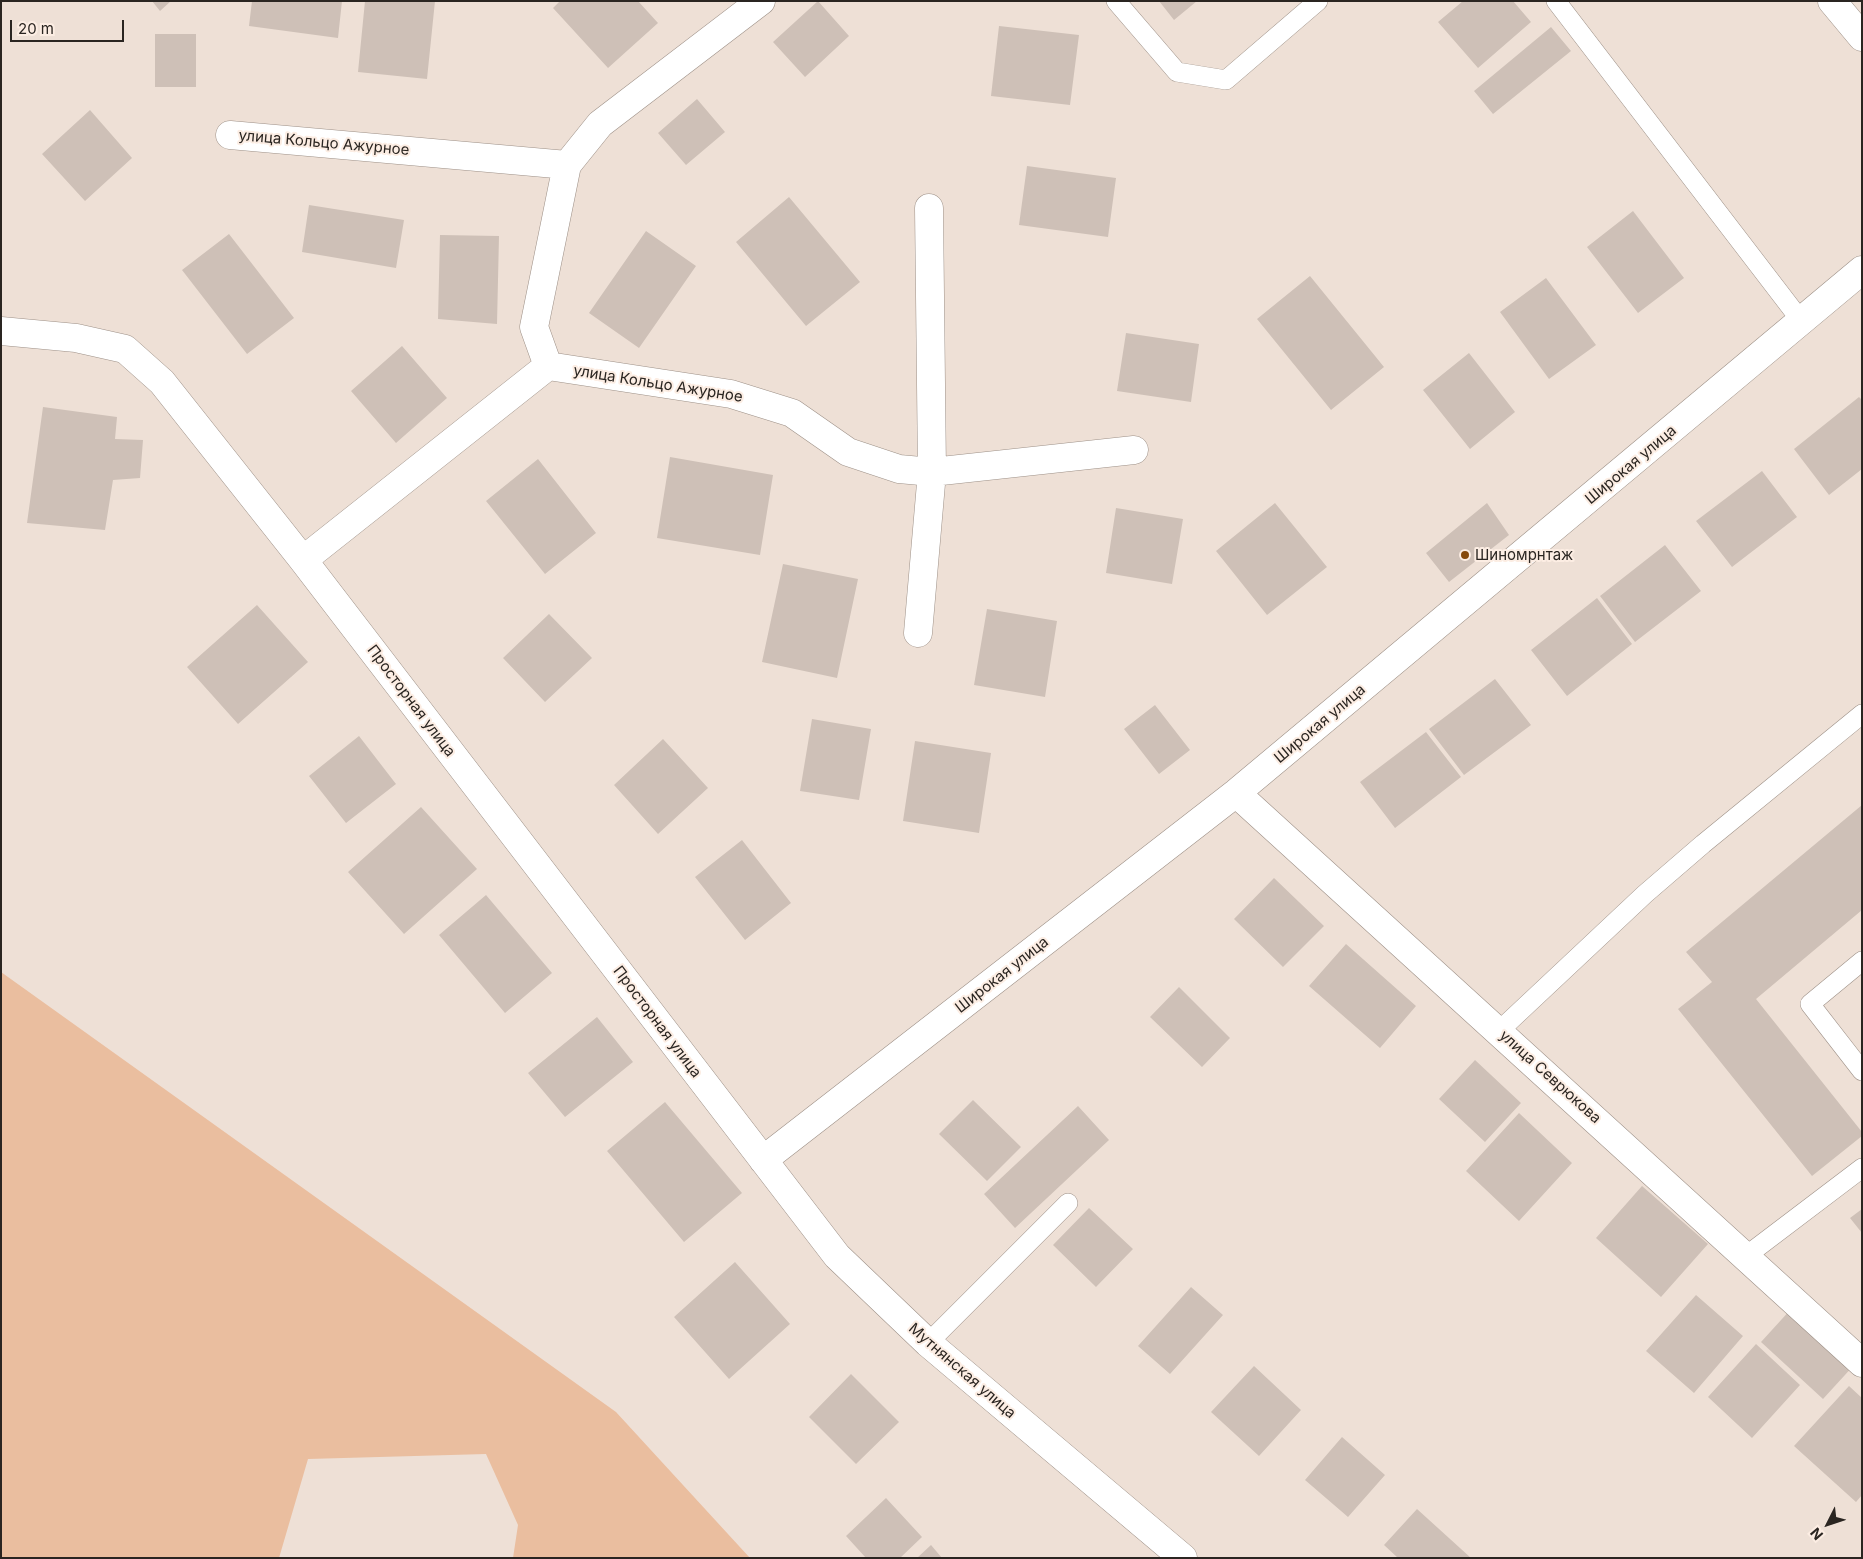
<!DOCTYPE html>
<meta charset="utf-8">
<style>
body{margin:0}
#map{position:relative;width:1863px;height:1559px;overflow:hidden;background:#eee0d6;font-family:Inter,sans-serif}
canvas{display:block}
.frame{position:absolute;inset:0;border:2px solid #2a2521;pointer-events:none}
.north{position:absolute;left:1803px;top:1499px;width:50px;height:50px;-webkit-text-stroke:4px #fcede3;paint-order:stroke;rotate:229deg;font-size:14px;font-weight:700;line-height:20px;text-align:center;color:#2a2521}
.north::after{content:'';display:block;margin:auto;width:18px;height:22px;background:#2a2521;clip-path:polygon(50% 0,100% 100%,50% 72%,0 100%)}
.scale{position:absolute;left:10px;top:20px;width:114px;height:22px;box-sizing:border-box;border:2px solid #2a2521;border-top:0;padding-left:6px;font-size:15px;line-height:18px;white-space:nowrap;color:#2a2521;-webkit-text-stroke:4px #fcede3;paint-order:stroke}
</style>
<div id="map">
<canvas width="1863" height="1559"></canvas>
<div class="frame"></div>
<div class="north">N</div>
<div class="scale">20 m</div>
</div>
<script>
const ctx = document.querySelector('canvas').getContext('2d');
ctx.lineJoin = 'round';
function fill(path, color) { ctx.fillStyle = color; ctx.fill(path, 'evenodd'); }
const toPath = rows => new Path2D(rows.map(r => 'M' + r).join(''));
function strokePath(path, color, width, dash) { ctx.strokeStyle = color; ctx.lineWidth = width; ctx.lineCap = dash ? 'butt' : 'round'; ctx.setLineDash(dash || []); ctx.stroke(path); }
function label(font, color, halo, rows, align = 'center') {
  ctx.font = font + ' Inter,sans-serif'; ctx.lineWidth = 4; ctx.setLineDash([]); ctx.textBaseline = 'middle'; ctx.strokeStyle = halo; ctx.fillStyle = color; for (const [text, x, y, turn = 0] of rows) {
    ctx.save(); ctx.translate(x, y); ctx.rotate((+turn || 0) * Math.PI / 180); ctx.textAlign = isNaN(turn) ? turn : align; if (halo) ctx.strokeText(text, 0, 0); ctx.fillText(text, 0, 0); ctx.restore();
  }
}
fill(toPath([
 [1,972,616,1412,750,1558,513,1558,518,1525,486,1454,308,1459,279,1558,1,1558]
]), '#eabe9f');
fill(toPath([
 [152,1,171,1,160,11],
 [252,1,342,1,338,38,249,26],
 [365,1,435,1,427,79,358,72],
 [560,1,638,1,658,23,608,68,553,8],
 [818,1,849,36,805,77,773,42],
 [1159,1,1197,1,1174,20],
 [1463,1,1513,1,1531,22,1478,68,1438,22],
 [999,26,1079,35,1070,105,991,96],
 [1551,27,1571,51,1493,114,1474,91],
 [155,34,196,34,196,87,155,87],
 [697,99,725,132,686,165,658,133],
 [90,110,132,158,85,201,42,154],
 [1027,166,1116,178,1108,237,1019,225],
 [789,197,860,282,806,326,736,242],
 [309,205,404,220,396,268,302,252],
 [1633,211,1684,278,1638,313,1587,247],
 [646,231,696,266,639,348,589,313],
 [229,234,294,318,247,354,182,270],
 [440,235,499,236,497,324,438,319],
 [1310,276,1384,367,1331,410,1257,319],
 [1546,278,1596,345,1549,379,1500,312],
 [1126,333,1199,344,1191,402,1117,391],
 [402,346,447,398,396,443,351,391],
 [1469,353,1515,412,1470,449,1423,390],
 [1859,397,1862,400,1862,469,1829,495,1794,449],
 [43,407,117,417,115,439,143,440,140,478,113,480,105,530,27,523],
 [670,457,773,475,760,555,657,538],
 [538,459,596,533,545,574,486,501],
 [1762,471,1797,517,1732,567,1696,521],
 [1275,503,1327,567,1267,615,1216,551],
 [1487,503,1509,535,1449,582,1426,553],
 [1116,508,1183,519,1172,584,1106,573],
 [1665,545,1701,591,1635,642,1600,596],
 [783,564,858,579,837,678,762,662],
 [1597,598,1632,644,1567,696,1531,650],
 [257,605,308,662,238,724,187,667],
 [987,609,1057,621,1045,697,974,685],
 [549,614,592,658,545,702,503,658],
 [1495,679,1531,725,1464,775,1429,729],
 [1155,705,1190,750,1159,774,1124,729],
 [812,719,871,729,859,800,800,791],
 [1426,732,1461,777,1395,828,1360,782],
 [359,736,396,784,346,823,309,776],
 [663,739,708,788,658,834,614,785],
 [915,741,991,753,979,833,903,821],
 [1862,805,1862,910,1756,999,1862,1132,1862,1136,1812,1176,1678,1009,1712,982,1686,952],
 [421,807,477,869,404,934,348,872],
 [742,840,791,903,745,940,695,877],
 [1274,878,1324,926,1283,967,1234,919],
 [486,895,552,973,505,1013,439,935],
 [1346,944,1416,1006,1380,1048,1309,986],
 [1179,987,1230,1038,1202,1067,1150,1017],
 [597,1017,633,1062,565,1117,528,1073],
 [1475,1060,1521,1103,1485,1142,1439,1099],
 [973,1100,1021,1147,987,1181,939,1134],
 [665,1102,742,1193,684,1242,607,1151],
 [1078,1106,1109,1140,1015,1228,984,1194],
 [1519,1113,1572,1163,1519,1221,1466,1171],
 [1642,1186,1708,1244,1661,1297,1596,1238],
 [1089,1208,1133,1249,1096,1287,1053,1245],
 [1862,1209,1862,1233,1850,1218],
 [735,1262,790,1324,729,1379,674,1317],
 [1191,1287,1223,1315,1170,1374,1138,1346],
 [1696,1295,1743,1336,1694,1393,1646,1351],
 [1792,1308,1855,1364,1823,1399,1761,1342],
 [1756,1344,1800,1385,1752,1438,1708,1397],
 [1254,1366,1301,1410,1259,1456,1211,1412],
 [851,1374,899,1422,856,1464,809,1417],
 [1849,1386,1862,1398,1862,1495,1856,1502,1794,1446],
 [1342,1437,1385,1475,1348,1517,1305,1480],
 [886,1498,922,1537,900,1558,866,1558,846,1536],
 [1417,1509,1471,1558,1398,1558,1384,1545],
 [931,1545,942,1558,917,1558]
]), '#cec0b7');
const service = toPath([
 [1116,1,1177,72,1226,80,1318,1],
 [1556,1,1802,322],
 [1862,961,1810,1004,1862,1071],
 [1499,1031,1645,894,1703,844,1862,714],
 [1746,1256,1862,1168],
 [928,1343,1068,1203]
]);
const minor = toPath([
 [230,135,567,165],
 [1,331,76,338,125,349,162,382,303,560,837,1256,928,1343,1183,1558],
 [548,366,534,327,567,165,600,124,761,1],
 [303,560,548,366,731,394,792,413,848,452,899,469,932,472,1134,450],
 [918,633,932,472,929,208],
 [1236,793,1862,1363],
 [763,1160,1236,793,1862,270]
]);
const tertiary = toPath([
 [1832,1,1862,37]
]);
strokePath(service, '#9d9087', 20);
strokePath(minor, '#9d9087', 29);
strokePath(tertiary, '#9d9087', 29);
strokePath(service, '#fff', 19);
strokePath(minor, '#fff', 28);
strokePath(tertiary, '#fff', 28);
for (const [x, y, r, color] of [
 [1465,555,5,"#86480a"]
]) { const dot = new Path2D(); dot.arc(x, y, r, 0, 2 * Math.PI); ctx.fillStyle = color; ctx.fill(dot); strokePath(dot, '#fcede3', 2); }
label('15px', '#2a2521', '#fcede3', [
 ["улица Кольцо Ажурное",324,143,5],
 ["улица Кольцо Ажурное",658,384,9],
 ["Широкая улица",1631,465,-40],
 ["Просторная улица",411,701,53],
 ["Широкая улица",1320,724,-40],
 ["Широкая улица",1002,975,-38],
 ["Просторная улица",657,1022,53],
 ["улица Севрюкова",1550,1077,42],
 ["Мутнянская улица",962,1371,41]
]);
label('15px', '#2a2521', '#fcede3', [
 ["Шиномрнтаж",1475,555]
], 'left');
</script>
